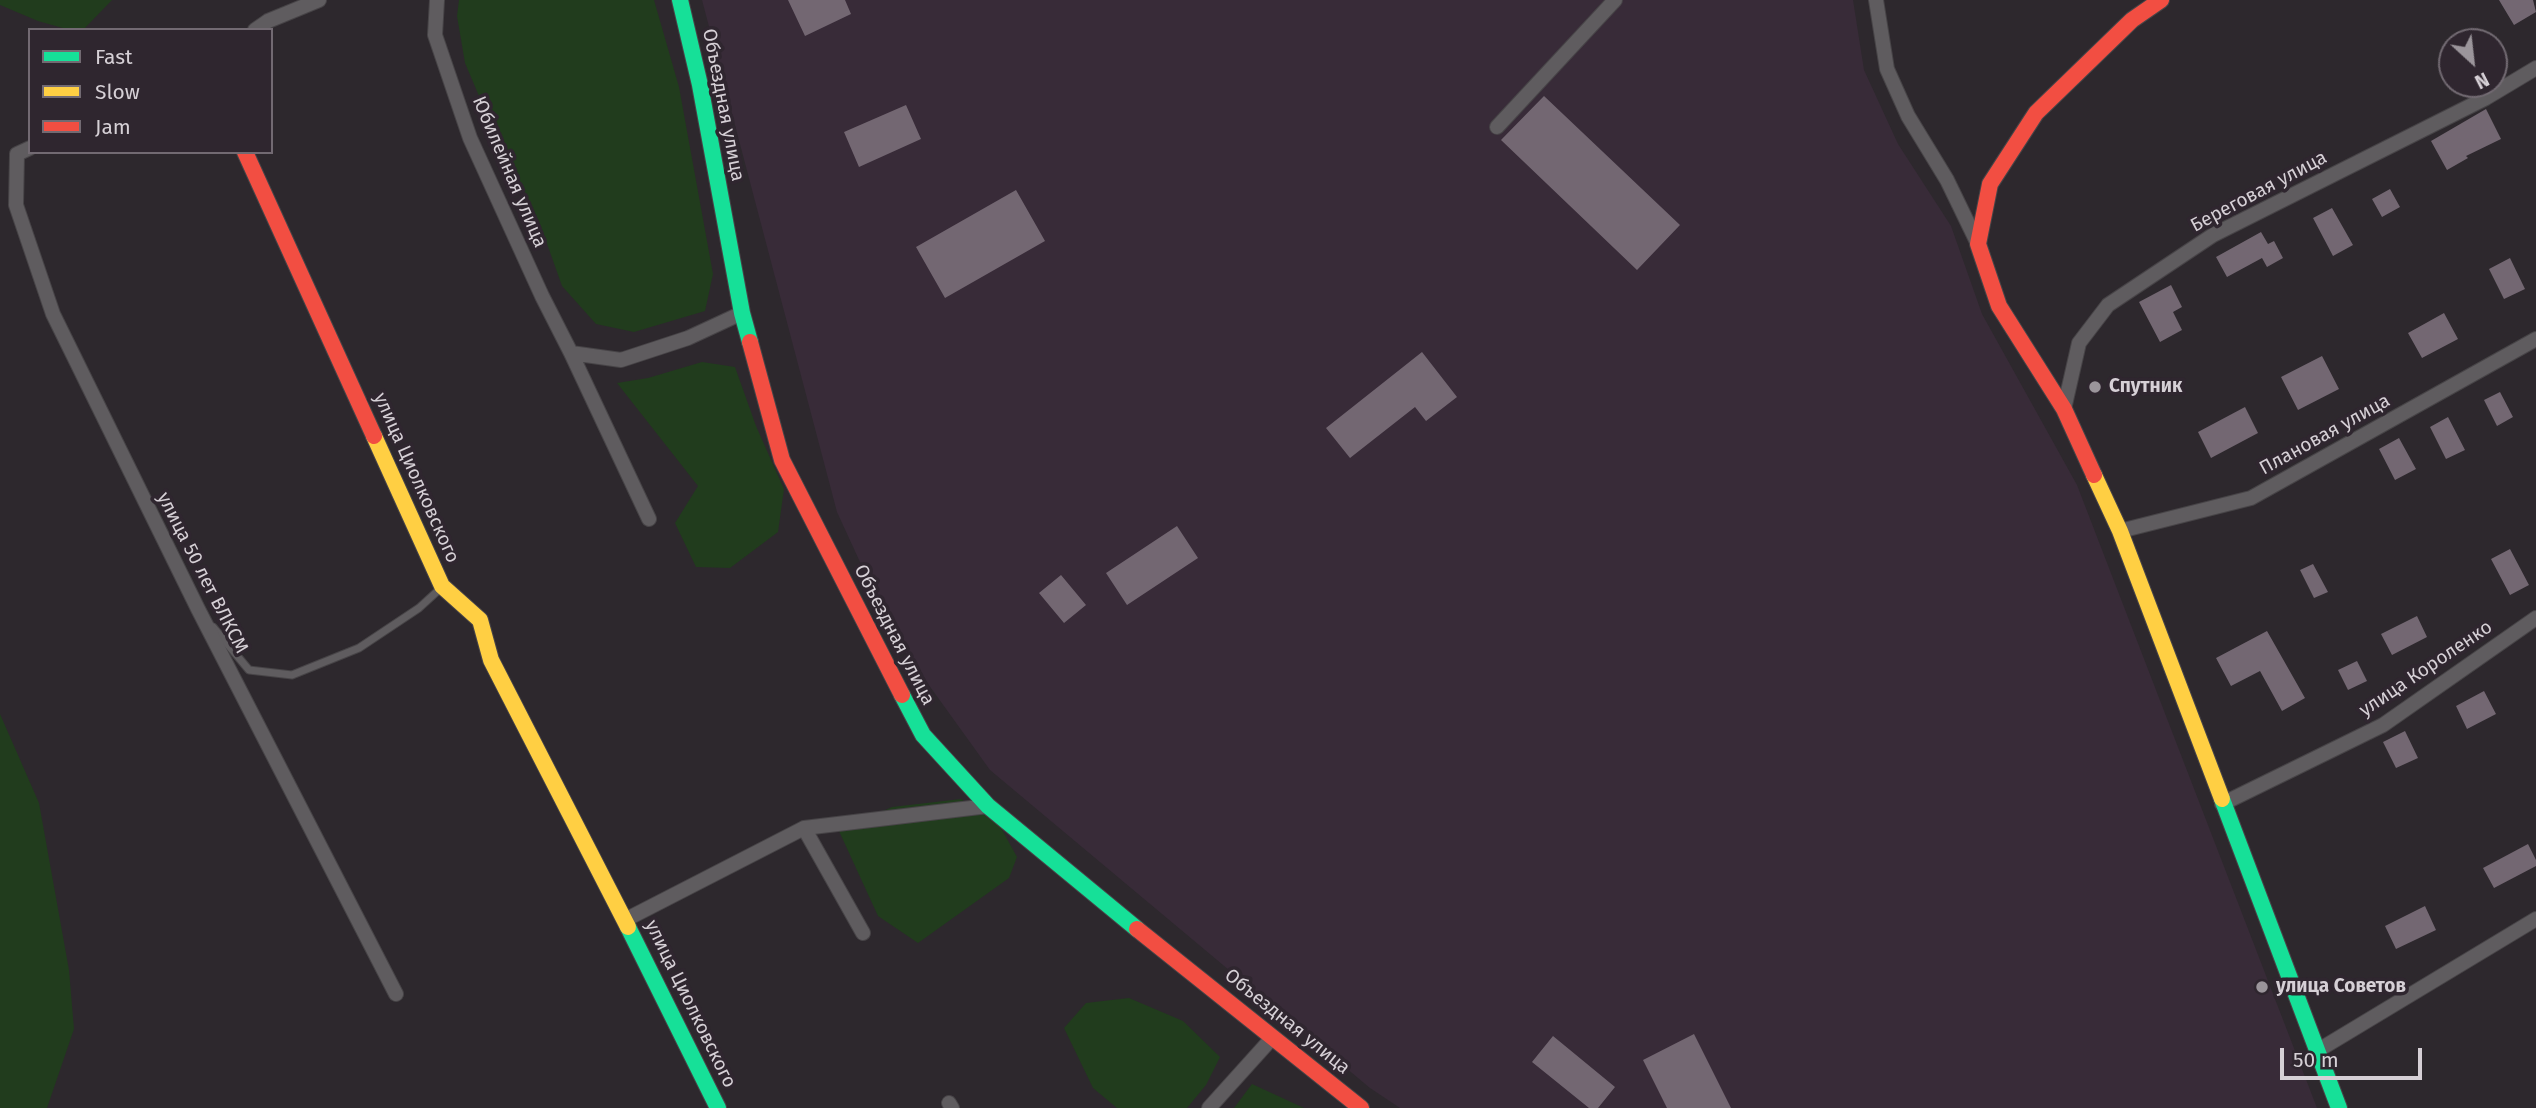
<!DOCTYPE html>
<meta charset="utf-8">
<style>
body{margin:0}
#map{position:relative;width:2536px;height:1108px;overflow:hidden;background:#2d282d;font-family:"Fira Sans",sans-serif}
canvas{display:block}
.legend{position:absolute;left:28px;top:28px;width:245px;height:126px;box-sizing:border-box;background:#2f262f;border:2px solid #726a72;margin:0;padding:9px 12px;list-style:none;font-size:21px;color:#d6d0d6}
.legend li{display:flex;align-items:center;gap:14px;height:35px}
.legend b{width:35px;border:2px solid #726a72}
.north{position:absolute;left:2438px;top:28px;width:70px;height:70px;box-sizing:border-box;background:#2f262f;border:2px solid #726a72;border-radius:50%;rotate:153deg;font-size:19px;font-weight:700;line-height:28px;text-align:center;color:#d6d0d6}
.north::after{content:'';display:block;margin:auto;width:24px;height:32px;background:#9b959b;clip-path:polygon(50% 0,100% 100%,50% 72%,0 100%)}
.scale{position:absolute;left:2280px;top:1048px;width:142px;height:32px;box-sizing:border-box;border:4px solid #d6d0d6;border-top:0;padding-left:9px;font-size:21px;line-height:24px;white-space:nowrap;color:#d6d0d6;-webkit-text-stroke:5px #2f262f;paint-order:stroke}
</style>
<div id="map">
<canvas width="2536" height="1108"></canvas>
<ul class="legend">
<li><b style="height:9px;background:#16e098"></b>Fast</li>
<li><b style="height:9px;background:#ffcf43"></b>Slow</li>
<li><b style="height:9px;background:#f24e42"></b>Jam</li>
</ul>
<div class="north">N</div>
<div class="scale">50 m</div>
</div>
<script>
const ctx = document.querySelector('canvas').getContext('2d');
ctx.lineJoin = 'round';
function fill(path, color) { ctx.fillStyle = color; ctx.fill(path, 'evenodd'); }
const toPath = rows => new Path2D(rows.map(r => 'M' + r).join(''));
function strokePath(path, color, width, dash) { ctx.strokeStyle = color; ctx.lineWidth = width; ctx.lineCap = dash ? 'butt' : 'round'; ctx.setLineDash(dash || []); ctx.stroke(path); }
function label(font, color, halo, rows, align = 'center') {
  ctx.font = font + ' "Fira Sans",sans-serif'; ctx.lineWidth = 7; ctx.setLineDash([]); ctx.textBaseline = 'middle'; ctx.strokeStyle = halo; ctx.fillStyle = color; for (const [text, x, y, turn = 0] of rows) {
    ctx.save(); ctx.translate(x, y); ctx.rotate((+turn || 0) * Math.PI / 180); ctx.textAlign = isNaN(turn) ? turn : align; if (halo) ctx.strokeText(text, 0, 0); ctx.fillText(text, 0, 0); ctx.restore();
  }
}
fill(toPath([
 [702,0,1853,0,1864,70,1898,144,1951,226,1982,314,2077,485,2317,1108,1400,1108,1370,1088,990,770,895,638,837,512]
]), '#382b38');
fill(toPath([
 [0,0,112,0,83,30,70,30,38,21,0,5],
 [459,0,654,0,679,87,713,274,705,311,634,332,596,324,562,286,539,221,493,129,465,63,457,16],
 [702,362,735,367,756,426,784,489,778,532,730,568,696,567,675,523,698,486,617,383,648,378],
 [0,714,39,803,69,970,74,1029,47,1108,0,1108],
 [961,799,1000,826,1017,857,1009,878,918,943,878,916,839,831,892,807],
 [1129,998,1183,1021,1220,1057,1206,1085,1187,1108,1117,1108,1093,1088,1064,1028,1086,1003],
 [1252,1084,1304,1108,1305,1108,1234,1108]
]), '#213c1d');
fill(toPath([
 [788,0,845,0,851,14,805,36],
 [2499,0,2533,0,2536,12,2514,25],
 [1544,96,1680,225,1637,270,1501,140],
 [906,105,921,139,859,167,844,132],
 [2486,109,2501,139,2466,156,2468,158,2447,170,2431,141],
 [2390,189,2400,207,2382,217,2372,199],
 [1016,190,1045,241,945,298,916,247],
 [2332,208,2353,245,2333,256,2313,218],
 [2261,232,2268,244,2274,241,2283,258,2267,267,2262,258,2227,277,2216,257],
 [2510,258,2525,289,2504,299,2489,269],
 [2171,285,2182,307,2173,312,2182,330,2160,342,2139,302],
 [2444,313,2458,339,2422,358,2408,333],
 [1422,352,1457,397,1426,421,1415,407,1350,458,1326,428],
 [2322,356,2339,389,2298,410,2281,377],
 [2500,392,2513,417,2497,426,2484,400],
 [2245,407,2258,433,2211,458,2198,432],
 [2448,417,2465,450,2446,459,2430,427],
 [2399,438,2416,469,2395,480,2379,449],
 [1177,526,1198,558,1127,605,1106,573],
 [2510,549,2529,585,2510,595,2491,559],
 [2313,564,2328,592,2314,598,2300,570],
 [1061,575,1086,605,1064,623,1039,593],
 [2417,616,2427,637,2392,655,2381,634],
 [2267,631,2305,698,2282,711,2260,671,2231,686,2216,658],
 [2357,661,2367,681,2348,690,2338,670],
 [2484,691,2496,714,2467,729,2456,706],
 [2405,731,2418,758,2396,768,2383,742],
 [2528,844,2536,860,2536,866,2494,888,2483,868],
 [2425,906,2436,930,2396,949,2385,926],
 [1694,1034,1731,1108,1667,1108,1643,1060],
 [1553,1036,1615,1087,1598,1108,1589,1108,1532,1062]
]), '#736772');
const lane = toPath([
 [213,627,249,670,292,675,359,648,419,608,442,587]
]);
const street = toPath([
 [437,0,435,35,470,138,542,296,571,353,621,360,688,338,742,313],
 [1876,0,1887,69,1908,116,1947,180,1978,244],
 [255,30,268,21,319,0],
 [1497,127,1615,0],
 [30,148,17,154,16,205,53,314,198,609,396,994],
 [571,353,649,519],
 [2064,409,2079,343,2108,305,2213,235,2486,98,2536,68],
 [2120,531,2251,498,2536,339],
 [2222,804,2383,725,2536,618],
 [804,828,863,933],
 [625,920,804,828,988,806],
 [2317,1051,2536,919],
 [949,1103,952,1108],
 [1209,1108,1273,1037]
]);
const fast = toPath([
 [680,0,700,85,742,313,750,342],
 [902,695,923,735,988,806,1137,929],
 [2222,799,2339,1108],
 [628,927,718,1108]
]);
const slow = toPath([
 [374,436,442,586,480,620,491,660,628,927],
 [2094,475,2120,531,2222,799]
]);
const jam = toPath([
 [245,152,374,436],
 [750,342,782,460,902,695],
 [2094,475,2064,409,1999,306,1978,244,1990,184,2036,113,2132,20,2161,0],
 [1137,929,1361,1108]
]);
strokePath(lane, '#474447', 9);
strokePath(street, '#474447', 16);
strokePath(fast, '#474447', 18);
strokePath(slow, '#474447', 18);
strokePath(jam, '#474447', 18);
strokePath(lane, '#5f5c5f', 7);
strokePath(street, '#5f5c5f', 14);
strokePath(fast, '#16e098', 16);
strokePath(slow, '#ffcf43', 16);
strokePath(jam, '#f24e42', 16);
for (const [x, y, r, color] of [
 [2095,387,7,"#9b959b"],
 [2262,987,7,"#9b959b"]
]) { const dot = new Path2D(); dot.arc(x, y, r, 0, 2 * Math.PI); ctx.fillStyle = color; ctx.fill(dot); strokePath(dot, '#2f262f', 2.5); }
label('19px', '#d6d0d6', '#2f262f', [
 ["Объездная улица",723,105,79],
 ["Юбилейная улица",509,172,67],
 ["Береговая улица",2259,192,-28],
 ["Плановая улица",2325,435,-29],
 ["улица Циолковского",416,478,66],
 ["улица 50 лет ВЛКСМ",202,573,63],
 ["Объездная улица",894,635,63],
 ["улица Короленко",2426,669,-34],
 ["улица Циолковского",690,1004,64],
 ["Объездная улица",1287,1022,39]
]);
label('bold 19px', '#d6d0d6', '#2f262f', [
 ["Спутник",2109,387],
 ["улица Советов",2276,987]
], 'left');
</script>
